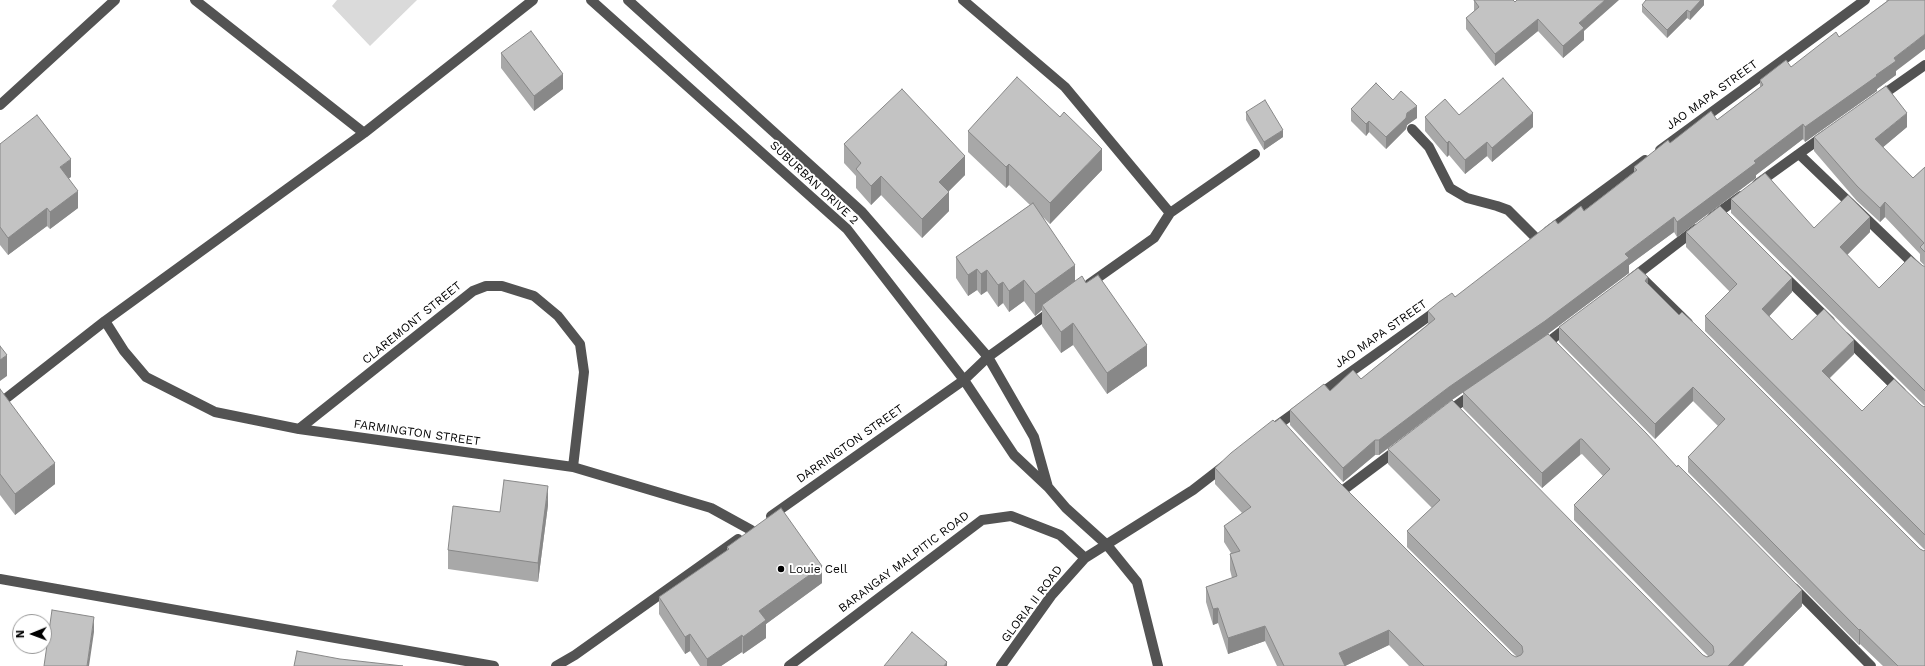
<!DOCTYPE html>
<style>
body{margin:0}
#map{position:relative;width:1925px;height:666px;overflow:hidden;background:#fff;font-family:"Work Sans",sans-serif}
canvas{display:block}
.north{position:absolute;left:12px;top:614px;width:40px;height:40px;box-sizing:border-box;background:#fff;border:1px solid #999;border-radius:50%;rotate:269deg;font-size:11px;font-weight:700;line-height:16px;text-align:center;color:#000}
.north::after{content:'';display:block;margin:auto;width:14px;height:18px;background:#000;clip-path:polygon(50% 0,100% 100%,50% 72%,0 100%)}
</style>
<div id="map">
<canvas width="1925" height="666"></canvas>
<div class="north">N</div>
</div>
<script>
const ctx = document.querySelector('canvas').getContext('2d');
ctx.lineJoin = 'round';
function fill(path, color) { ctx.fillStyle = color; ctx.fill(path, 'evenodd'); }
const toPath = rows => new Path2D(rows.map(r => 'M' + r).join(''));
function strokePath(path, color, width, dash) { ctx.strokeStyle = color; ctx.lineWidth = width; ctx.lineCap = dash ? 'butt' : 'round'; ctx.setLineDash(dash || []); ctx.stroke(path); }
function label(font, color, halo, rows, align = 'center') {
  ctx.font = font + ' "Work Sans",sans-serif'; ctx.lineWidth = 4; ctx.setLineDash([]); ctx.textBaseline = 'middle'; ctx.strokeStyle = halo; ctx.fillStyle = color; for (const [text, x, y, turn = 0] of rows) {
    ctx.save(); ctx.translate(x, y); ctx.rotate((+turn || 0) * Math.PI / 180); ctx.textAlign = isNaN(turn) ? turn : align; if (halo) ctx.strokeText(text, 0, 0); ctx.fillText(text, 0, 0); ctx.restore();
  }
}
fill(toPath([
 [337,0,417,0,370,46,332,6]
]), '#dadada');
strokePath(toPath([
 [195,0,364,133],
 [591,0,847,229,964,380,1014,455,1048,487,1066,508,1107,545,1137,582,1158,666],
 [628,0,862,212,988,357,1034,437,1048,487],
 [963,0,1065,87,1170,213,1154,238,1089,284],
 [1878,98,1925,65],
 [0,105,115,0],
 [1412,129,1429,147,1450,188,1467,198,1497,206,1508,210,1537,239],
 [1660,150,1865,0],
 [1799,154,1925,275],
 [1757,184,1825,135],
 [1170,213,1255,154],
 [1712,217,1741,196],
 [1548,231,1645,160],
 [1638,274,1688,323],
 [1783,275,1830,321],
 [1631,279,1696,229],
 [105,321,124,351,146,377,215,412,299,429,573,467,711,508,751,530],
 [1845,337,1901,392],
 [1542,347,1569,326],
 [1317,396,1439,309],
 [0,403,105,321,364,133,533,0],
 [1446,413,1474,393],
 [299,429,473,291,486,286,502,286,534,296,558,316,580,344,584,372,573,467],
 [1272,429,1301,408],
 [1342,491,1398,449],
 [771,516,964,380,988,357,1053,310],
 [0,579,494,666],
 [1794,588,1871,666],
 [556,666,575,655,738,539],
 [789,666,982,520,1011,516,1060,535,1085,558],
 [1001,666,1051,596,1085,558,1193,490,1224,466]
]), '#535353', 10);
fill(toPath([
 [1474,0,1515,2,1584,31,1584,40,1563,58,1538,31,1495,66,1466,29,1466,18,1474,12],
 [1704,0,1704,5,1690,20,1687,18,1667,38,1642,12,1642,5],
 [1886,0,1925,0,1896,71,1896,75,1877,89,1877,91,1805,142,1803,139,1756,175,1756,178,1677,237,1674,232,1629,265,1629,273,1545,336,1449,402,1379,455,1375,455,1343,482,1290,425,1290,410,1330,391,1361,379,1428,324,1428,311,1455,297,1558,224,1584,211,1634,172,1634,167,1670,143,1717,120,1760,87,1760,80,1791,67,1839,37,1887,1],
 [501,53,563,89,534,111,501,68],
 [1393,100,1417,118,1407,125,1406,129,1386,149,1369,132,1366,136,1351,121,1351,109],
 [1246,112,1283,137,1264,150,1246,120],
 [1459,115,1533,127,1492,162,1487,156,1465,174,1449,155,1447,157,1425,131,1425,117],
 [1907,127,1883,147,1913,178,1925,167,1925,406,1731,213,1731,199,1814,228,1870,232,1847,255,1879,288,1925,266,1920,261,1920,254,1885,217,1880,222,1857,201,1814,151,1814,137],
 [968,131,1102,170,1050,224,1043,217,1075,281,1147,366,1107,394,1073,345,1061,353,1042,326,1042,310,1035,316,1024,301,1009,312,1003,303,998,307,987,291,981,295,977,290,968,296,956,278,956,257,1030,205,1009,185,1006,188,968,152],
 [0,144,71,177,68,178,78,208,50,229,47,226,8,255,0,245],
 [844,144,965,175,948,192,949,211,922,238,881,195,871,205,856,188,856,176,844,163],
 [1686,232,1792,292,1769,316,1792,340,1854,354,1830,378,1862,411,1921,405,1924,407,1925,406,1925,550,1705,331,1705,316,1730,292,1686,247],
 [1648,284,1679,315,1920,549,1924,551,1925,666,1883,666,1860,644,1859,645,1688,472,1688,457,1718,426,1693,401,1655,439,1559,342,1559,327],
 [1548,334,1802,606,1743,666,1409,666,1389,645,1345,666,1277,666,1265,641,1228,654,1218,623,1213,625,1206,602,1206,587,1232,578,1230,570,1230,554,1231,553,1224,542,1224,526,1242,513,1215,484,1215,468,1337,480,1512,655,1516,657,1517,657,1407,547,1407,531,1432,508,1388,464,1388,449,1703,655,1707,657,1708,656,1574,520,1574,505,1603,476,1582,454,1580,455,1542,488,1463,408,1463,392],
 [0,389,55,484,15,515,0,495],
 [548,505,538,582,448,569,448,550,500,512],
 [727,547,822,583,766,624,766,638,743,654,742,652,721,666,700,666,690,651,685,654,659,614,659,597,727,551]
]), '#a8a8a8');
fill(toPath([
 [1605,0,1619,0,1584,31,1584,40,1563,58,1563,46,1579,23],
 [1701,0,1704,0,1704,5,1690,20,1690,12],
 [1687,10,1687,18,1667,38,1667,30],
 [1538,19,1538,31,1495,66,1495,54],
 [1925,34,1925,49,1896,71,1896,75,1877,89,1877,91,1805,142,1805,127],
 [563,74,563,89,534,111,534,96],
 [1417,106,1417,118,1407,125,1406,129,1386,149,1386,137,1407,113],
 [1533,113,1533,127,1492,162,1492,148],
 [1907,113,1907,127,1875,154,1875,139],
 [1369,121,1369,132,1366,136,1366,124],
 [1803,124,1803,139,1756,175,1756,178,1677,237,1677,222,1754,161],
 [1283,130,1283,137,1264,150,1264,142],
 [1449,141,1449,155,1447,157,1447,143],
 [1487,142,1487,156,1465,174,1465,160],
 [1102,149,1102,170,1050,224,1050,203],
 [965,156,965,175,939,201,939,182],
 [71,159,71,177,60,185,60,167],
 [1009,164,1009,185,1006,188,1006,167],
 [881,176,881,195,871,205,871,186],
 [78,191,78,208,50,229,50,212],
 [949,192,949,211,922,238,922,219],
 [1885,202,1885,217,1880,222,1880,208],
 [47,208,47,226,8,255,8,238],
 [1674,217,1674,232,1629,265,1629,273,1545,336,1449,402,1379,455,1379,440,1625,254],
 [1870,217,1870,232,1840,262,1840,247],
 [1075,265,1075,287,1042,305,1042,310,1035,316,1035,294],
 [977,269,977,290,968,296,968,275],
 [987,270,987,291,981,295,981,274],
 [1648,277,1648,292,1645,281],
 [1792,278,1792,292,1762,324,1762,309],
 [1024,280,1024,301,1009,312,1009,291],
 [1003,282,1003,303,998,307,998,285],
 [1073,323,1073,345,1061,353,1061,332],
 [1854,340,1854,354,1822,385,1822,371],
 [1147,345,1147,366,1107,394,1107,373],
 [7,355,7,376,0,381,0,360],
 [1693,387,1693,401,1655,439,1655,424],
 [1580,439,1580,455,1542,488,1542,473],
 [1375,440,1375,455,1343,482,1343,468],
 [55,463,55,484,15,515,15,494],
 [548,486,548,505,538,582,538,563],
 [822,566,822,583,766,624,766,638,743,654,743,637,759,611],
 [1802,590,1802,606,1743,666,1728,666],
 [1218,608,1218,623,1213,625,1213,609],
 [94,617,94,632,89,666,87,666],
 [1265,626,1265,641,1228,654,1228,638],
 [1860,629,1860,644,1859,645,1859,630],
 [1389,630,1389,645,1345,666,1339,653],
 [690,634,690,651,685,654,685,637],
 [742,635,742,652,721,666,707,666,707,659],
 [947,662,947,666,944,666]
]), '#888');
const building = toPath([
 [1474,0,1513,0,1515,2,1517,0,1605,0,1579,23,1584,28,1563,46,1538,19,1495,54,1466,18,1479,7,1474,0],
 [1646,0,1701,0,1690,12,1687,10,1667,30,1642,5,1646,0],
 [1889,0,1925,0,1925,34,1894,58,1896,61,1876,75,1877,76,1805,127,1803,124,1754,161,1756,163,1677,222,1674,217,1625,254,1629,258,1545,321,1449,387,1379,440,1375,440,1343,468,1290,410,1324,384,1330,391,1353,370,1361,379,1435,319,1428,311,1439,302,1452,293,1455,297,1555,220,1558,224,1581,206,1584,211,1637,170,1634,167,1668,140,1670,143,1711,111,1717,120,1763,85,1760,80,1786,60,1791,67,1836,32,1839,37,1889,0],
 [531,31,563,74,534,96,501,53,531,31],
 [1017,77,1060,117,1064,112,1102,149,1050,203,1009,164,1006,167,968,131,1017,77],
 [1503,78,1533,113,1492,148,1487,142,1465,160,1449,141,1447,143,1425,117,1445,99,1459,115,1503,78],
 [1376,83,1393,100,1401,91,1417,106,1407,113,1406,118,1386,137,1369,121,1366,124,1351,109,1376,83],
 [1886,86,1907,113,1875,139,1913,178,1925,167,1925,252,1920,247,1924,243,1885,202,1880,208,1857,186,1814,137,1886,86],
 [902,89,965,156,939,182,949,192,922,219,881,176,871,186,856,169,861,163,844,144,902,89],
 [1265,100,1283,130,1264,142,1246,112,1265,100],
 [37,115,71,159,60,167,78,191,50,212,47,208,8,238,0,227,0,144,37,115],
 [1765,173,1814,228,1848,195,1870,217,1840,247,1879,288,1911,256,1923,266,1925,266,1925,391,1731,199,1765,173],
 [1033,203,1075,265,1035,294,1024,280,1009,291,1003,282,998,285,987,270,981,274,977,269,968,275,956,257,1033,203],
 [1720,206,1792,278,1762,309,1792,340,1824,309,1854,340,1822,371,1862,411,1894,379,1921,405,1924,407,1925,406,1925,535,1705,316,1737,284,1686,232,1720,206],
 [1638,268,1648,277,1645,281,1679,315,1682,312,1696,325,1920,549,1924,551,1925,550,1925,666,1898,666,1860,629,1859,630,1688,457,1725,419,1693,387,1655,424,1559,327,1638,268],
 [1098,275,1147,345,1107,373,1073,323,1061,332,1042,305,1082,276,1086,283,1098,275],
 [1548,334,1646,433,1677,467,1678,465,1802,590,1728,666,1424,666,1389,630,1339,653,1345,666,1284,666,1265,626,1228,638,1218,608,1213,609,1206,587,1237,576,1230,554,1240,551,1224,526,1251,507,1215,468,1231,453,1273,420,1275,422,1280,418,1337,480,1512,655,1516,657,1521,655,1523,652,1522,646,1407,531,1440,500,1388,449,1452,400,1703,655,1707,657,1712,655,1714,652,1713,646,1574,505,1610,469,1582,439,1580,439,1542,473,1463,392,1548,334],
 [0,346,7,355,0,360,0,346],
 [0,389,55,463,15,494,0,474,0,389],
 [504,480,548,486,538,563,448,550,453,506,500,512,504,480],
 [781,508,822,566,759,611,766,620,743,637,742,635,707,659,690,634,685,637,659,597,729,549,727,547,781,508],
 [52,610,94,617,87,666,44,666,52,610],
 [912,632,947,662,944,666,884,666,912,632],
 [297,651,340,659,403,666,294,666,297,651]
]);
fill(building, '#c3c3c3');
strokePath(building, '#888', 1);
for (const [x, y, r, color] of [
 [781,569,4,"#000"]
]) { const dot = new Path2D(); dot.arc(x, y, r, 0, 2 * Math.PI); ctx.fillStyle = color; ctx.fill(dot); strokePath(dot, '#fff', 1.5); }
label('12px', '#000', '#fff', [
 ["JAO MAPA STREET",1712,95,-36],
 ["SUBURBAN DRIVE 2",814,183,43],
 ["CLAREMONT STREET",412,323,-39],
 ["JAO MAPA STREET",1381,334,-35],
 ["FARMINGTON STREET",417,433,8],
 ["DARRINGTON STREET",850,444,-35],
 ["BARANGAY MALPITIC ROAD",904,562,-37],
 ["GLORIA II ROAD",1032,604,-53]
]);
label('12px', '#000', '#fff', [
 ["Louie Cell",789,569]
], 'left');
</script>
